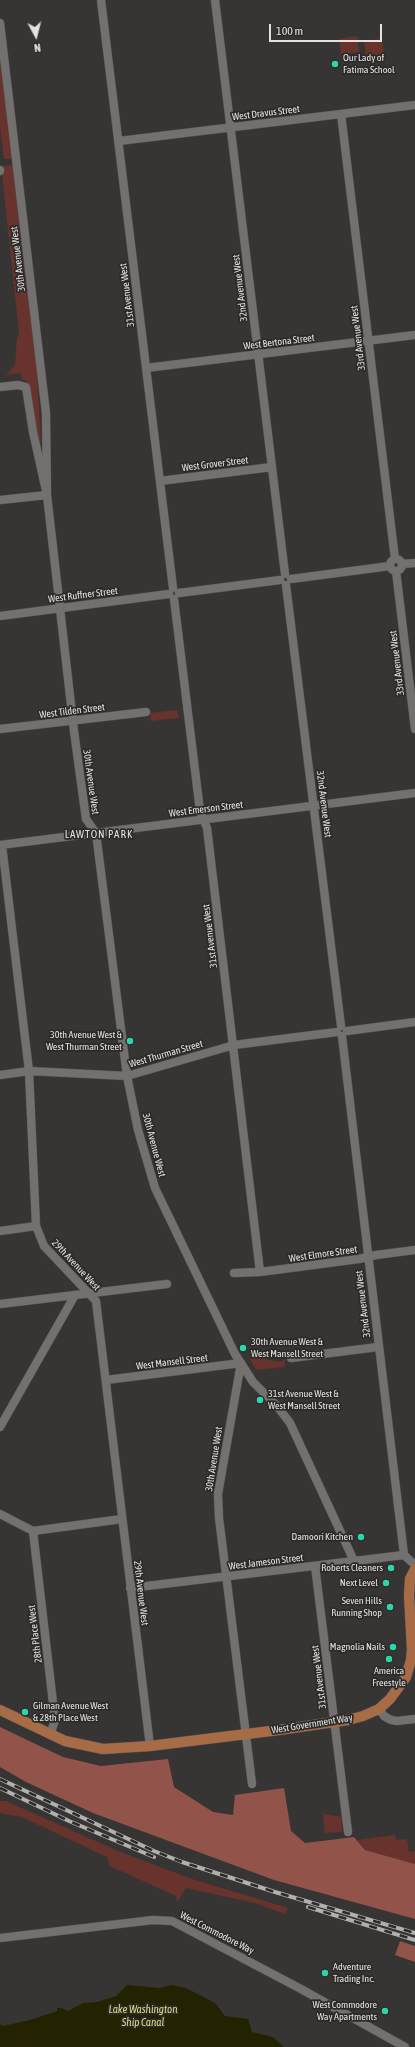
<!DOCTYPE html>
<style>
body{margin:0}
#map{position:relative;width:415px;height:2047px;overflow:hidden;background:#373533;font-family:"Asap Condensed",sans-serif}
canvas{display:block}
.north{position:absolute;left:16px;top:16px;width:40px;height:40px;-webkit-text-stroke:3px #2d2b29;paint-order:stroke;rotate:173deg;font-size:11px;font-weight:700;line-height:16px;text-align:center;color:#e3e2e0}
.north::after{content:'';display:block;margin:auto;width:14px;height:18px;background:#e3e2e0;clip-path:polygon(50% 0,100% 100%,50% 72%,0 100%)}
.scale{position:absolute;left:269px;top:24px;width:113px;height:18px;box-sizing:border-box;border:2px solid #e3e2e0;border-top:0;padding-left:5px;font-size:12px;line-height:14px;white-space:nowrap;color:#e3e2e0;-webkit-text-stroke:3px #2d2b29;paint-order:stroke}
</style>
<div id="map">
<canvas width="415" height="2047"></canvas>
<div class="north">N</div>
<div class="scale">100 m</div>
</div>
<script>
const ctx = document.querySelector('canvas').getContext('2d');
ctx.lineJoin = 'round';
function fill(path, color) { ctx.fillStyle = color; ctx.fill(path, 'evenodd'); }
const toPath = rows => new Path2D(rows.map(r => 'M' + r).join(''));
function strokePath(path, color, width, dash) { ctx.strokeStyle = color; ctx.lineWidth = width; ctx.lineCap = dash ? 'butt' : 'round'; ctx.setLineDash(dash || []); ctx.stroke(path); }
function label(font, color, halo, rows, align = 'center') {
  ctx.font = font + ' "Asap Condensed",sans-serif'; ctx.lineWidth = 3.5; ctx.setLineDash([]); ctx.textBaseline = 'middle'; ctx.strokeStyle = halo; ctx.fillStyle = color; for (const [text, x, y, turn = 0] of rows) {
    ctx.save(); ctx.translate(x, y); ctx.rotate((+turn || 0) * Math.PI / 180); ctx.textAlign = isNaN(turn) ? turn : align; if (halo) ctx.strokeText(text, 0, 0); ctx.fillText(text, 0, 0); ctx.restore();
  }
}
fill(toPath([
 [357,36,359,52,341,54,339,39],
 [382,39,384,55,366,57,364,41],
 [0,60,12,159,4,159,0,126],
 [14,165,37,372,41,446,34,423,27,381,21,379,21,373,6,375,15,365,17,339,19,332,2,174,4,166],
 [177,710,179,718,151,721,150,713],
 [261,1354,268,1360,281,1362,285,1359,284,1367,256,1370,250,1359],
 [0,1801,6,1801,118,1851,192,1879,288,1908,285,1914,255,1903,186,1888,177,1902,176,1896,110,1866,107,1857,22,1817,0,1813],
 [323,1814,341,1817,342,1832,325,1833],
 [395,1835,396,1840,407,1839,409,1852,415,1851,415,1864,365,1850,357,1840]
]), '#68332c');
fill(toPath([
 [0,1727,63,1757,101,1766,168,1759,174,1787,213,1812,233,1815,235,1795,284,1788,291,1831,305,1843,354,1837,365,1850,415,1864,415,1919,274,1880,93,1813,26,1782,0,1767],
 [400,1941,415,1946,415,1962,395,1955]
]), '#91534a');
fill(toPath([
 [127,1985,160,1988,171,1985,186,1988,215,2003,225,2016,248,2019,252,2032,273,2037,284,2047,0,2047,0,2024,3,2026,30,2020,57,2011,57,2008,61,2008,68,2011,83,2003,97,2002,116,1996]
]), '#232302');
const minor = toPath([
 [101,0,173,588],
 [215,0,285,574],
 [0,23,46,413,47,495,74,731,86,819,96,833,127,1076,138,1130,155,1188,235,1354,253,1382,277,1406,290,1423,354,1561],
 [341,114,395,559],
 [119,141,415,105],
 [0,170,0,171],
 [146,368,415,335],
 [0,387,18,385,26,387,33,432,47,495,0,500],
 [160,481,272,467],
 '390 565a6 6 0 1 1 12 0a6 6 0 1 1-12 0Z',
 [402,564,415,563],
 [396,571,415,729],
 [291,579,390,566],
 [286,585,341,1026],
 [179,593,280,580],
 [174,599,200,811,207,828,260,1272],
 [0,616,169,594],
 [0,729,146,712],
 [0,845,415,793],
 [2,845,29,1071,36,1226,44,1246,96,1301,150,1746],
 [347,1031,415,1022],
 [342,1036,404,1555,415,1565],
 [0,1075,29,1071,127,1076,234,1045,337,1032],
 [0,1231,36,1226],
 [234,1273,260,1272,359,1259,376,1255,415,1250],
 [0,1304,167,1284],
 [291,1358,378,1347],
 [241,1363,218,1494,219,1518,252,1784],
 [106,1380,241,1363],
 [0,1427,75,1295],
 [0,1514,33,1531,122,1519],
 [33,1531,55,1720,50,1735],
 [315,1566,348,1832],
 [130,1588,404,1555],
 [379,1709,384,1716,391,1720,397,1721,415,1719],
 [0,1938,153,1920,172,1921,301,1989,405,2047]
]);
const major = toPath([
 [0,1710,65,1741,103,1749,150,1746,279,1730,348,1720,363,1716,379,1709,390,1699,406,1677,411,1660,412,1650,409,1595,410,1579,415,1569]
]);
strokePath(minor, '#555452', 9);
strokePath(major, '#555452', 11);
strokePath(minor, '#73716f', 8);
strokePath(major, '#a76c46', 10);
const rail = toPath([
 [0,1779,154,1851,182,1862,275,1892,415,1933],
 [0,1788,69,1821,154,1857],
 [308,1907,415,1940]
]);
strokePath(rail, '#b1b0ae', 4);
strokePath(rail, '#2d2b29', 2.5, [8]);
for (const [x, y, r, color] of [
 [335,64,4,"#2cd5ab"],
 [130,1041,4,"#2cd5ab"],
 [243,1348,4,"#2cd5ab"],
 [260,1400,4,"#2cd5ab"],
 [361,1537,4,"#2cd5ab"],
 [391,1568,4,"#2cd5ab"],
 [386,1583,4,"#2cd5ab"],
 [390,1607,4,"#2cd5ab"],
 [393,1647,4,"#2cd5ab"],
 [389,1659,4,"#2cd5ab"],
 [25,1712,4,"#2cd5ab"],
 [325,1973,4,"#2cd5ab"],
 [385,2011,4,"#2cd5ab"]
]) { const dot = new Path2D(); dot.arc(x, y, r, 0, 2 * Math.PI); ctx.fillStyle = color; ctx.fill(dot); strokePath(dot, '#2d2b29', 1.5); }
label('10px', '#e3e2e0', '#2d2b29', [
 ["Our Lady of",343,58,"left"],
 ["Fatima School",343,70,"left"],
 ["30th Avenue West &",122,1035],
 ["West Thurman Street",122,1047],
 ["30th Avenue West &",251,1342,"left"],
 ["West Mansell Street",251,1354,"left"],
 ["31st Avenue West &",268,1394,"left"],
 ["West Mansell Street",268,1406,"left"],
 ["Damoori Kitchen",353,1537],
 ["Roberts Cleaners",383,1568],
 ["Next Level",378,1583],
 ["Seven Hills",382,1601],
 ["Running Shop",382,1613],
 ["Magnolia Nails",385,1647],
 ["America",389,1671,"center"],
 ["Freestyle",389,1683,"center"],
 ["Gilman Avenue West",33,1706,"left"],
 ["& 28th Place West",33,1718,"left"],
 ["Adventure",333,1967,"left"],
 ["Trading Inc.",333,1979,"left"],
 ["West Commodore",377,2005],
 ["Way Apartments",377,2017]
], 'right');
label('10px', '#e3e2e0', '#2d2b29', [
 ["West Dravus Street",266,113,-7],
 ["30th Avenue West",18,259,-97],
 ["32nd Avenue West",240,288,-97],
 ["31st Avenue West",127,295,-97],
 ["33rd Avenue West",358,338,-97],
 ["West Bertona Street",279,342,-7],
 ["West Grover Street",215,464,-7],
 ["West Ruffner Street",83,595,-7],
 ["33rd Avenue West",397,663,-97],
 ["West Tilden Street",72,711,-7],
 ["30th Avenue West",91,782,82],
 ["32nd Avenue West",324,804,83],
 ["West Emerson Street",206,809,-7],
 ["31st Avenue West",210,936,-97],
 ["West Thurman Street",166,1054,-16],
 ["30th Avenue West",154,1145,75],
 ["West Elmore Street",323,1254,-8],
 ["29th Avenue West",76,1265,47],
 ["32nd Avenue West",363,1304,-97],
 ["West Mansell Street",172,1362,-7],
 ["30th Avenue West",214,1459,-81],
 ["West Jameson Street",266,1562,-7],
 ["29th Avenue West",141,1593,83],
 ["28th Place West",35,1634,-97],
 ["31st Avenue West",319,1677,-97],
 ["West Government Way",312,1724,-9],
 ["West Commodore Way",217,1933,27]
]);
ctx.letterSpacing = '1px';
label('11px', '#e3e2e0', '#2d2b29', [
 ["LAWTON PARK",99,835]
]);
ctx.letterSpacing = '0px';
label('italic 11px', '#d9dc80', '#2d2b29', [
 ["Lake Washington",143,2010],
 ["Ship Canal",143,2023]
]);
</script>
